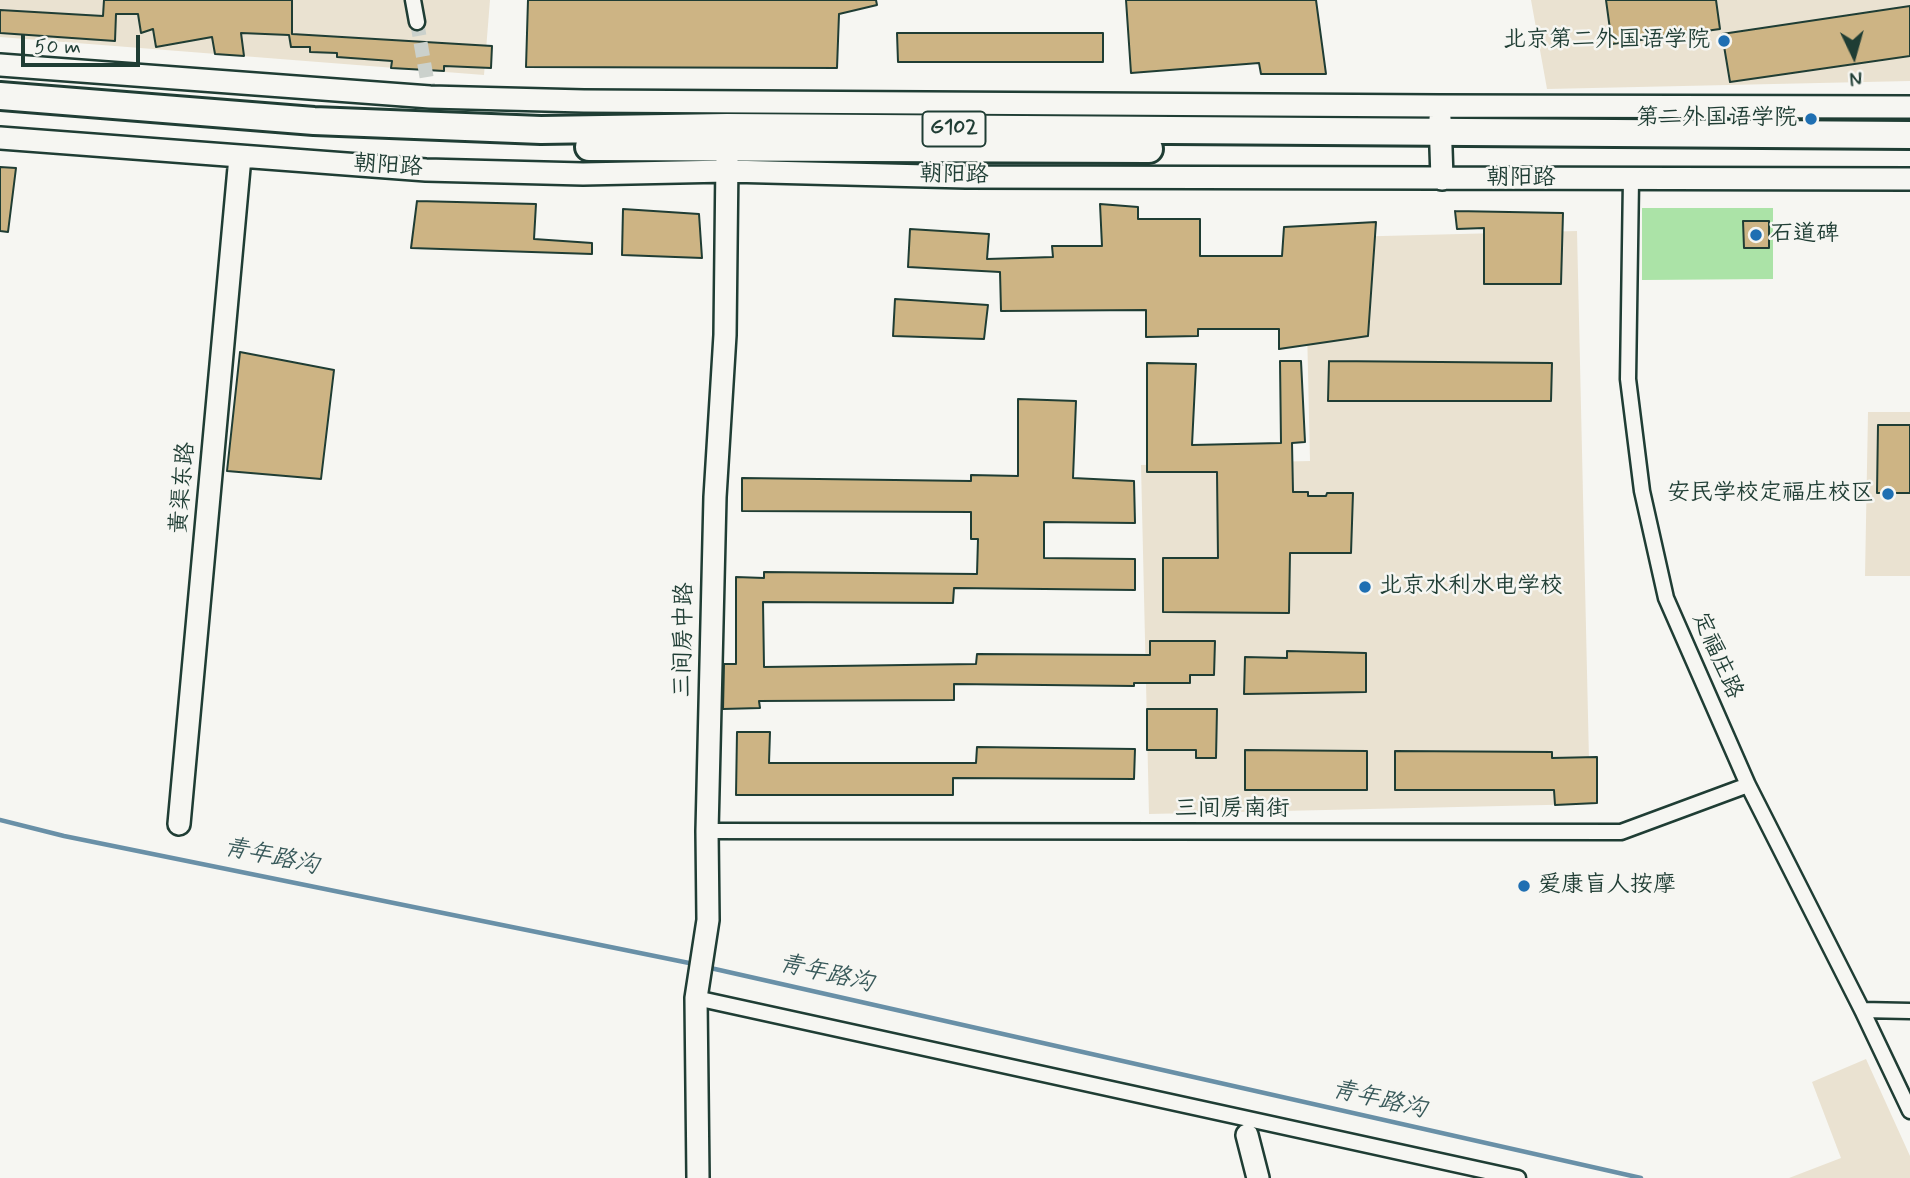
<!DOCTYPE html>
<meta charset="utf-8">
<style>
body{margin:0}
#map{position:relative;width:1910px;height:1178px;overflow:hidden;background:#f6f6f2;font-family:Mynerve,sans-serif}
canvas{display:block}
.north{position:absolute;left:1819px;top:21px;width:70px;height:70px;-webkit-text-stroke:5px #f6f6f2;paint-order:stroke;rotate:175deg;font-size:19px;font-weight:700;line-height:28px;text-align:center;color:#1f3d34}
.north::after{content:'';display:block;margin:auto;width:24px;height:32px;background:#1f3d34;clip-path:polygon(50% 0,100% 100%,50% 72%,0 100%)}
.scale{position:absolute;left:21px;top:35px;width:119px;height:32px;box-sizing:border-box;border:4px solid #1f3d34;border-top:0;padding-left:9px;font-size:21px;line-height:24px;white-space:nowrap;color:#1f3d34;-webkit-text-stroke:5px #f6f6f2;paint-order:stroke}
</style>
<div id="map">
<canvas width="1910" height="1178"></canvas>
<div class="north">N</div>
<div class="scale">50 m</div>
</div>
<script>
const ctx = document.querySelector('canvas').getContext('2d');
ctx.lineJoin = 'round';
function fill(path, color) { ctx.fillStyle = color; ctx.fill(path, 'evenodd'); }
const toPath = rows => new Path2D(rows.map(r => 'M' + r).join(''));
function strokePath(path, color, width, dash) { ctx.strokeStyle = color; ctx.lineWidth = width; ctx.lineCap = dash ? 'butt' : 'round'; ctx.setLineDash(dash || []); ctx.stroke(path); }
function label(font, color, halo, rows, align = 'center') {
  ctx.font = font + ' Mynerve,"LXGW WenKai TC",sans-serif'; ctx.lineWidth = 5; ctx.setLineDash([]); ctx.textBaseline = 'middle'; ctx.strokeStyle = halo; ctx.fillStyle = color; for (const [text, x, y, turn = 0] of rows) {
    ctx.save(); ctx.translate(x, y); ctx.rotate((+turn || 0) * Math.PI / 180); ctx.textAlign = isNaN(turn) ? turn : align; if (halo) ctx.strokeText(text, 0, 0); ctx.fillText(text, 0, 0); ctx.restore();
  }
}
fill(toPath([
 [0,0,490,0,484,75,0,37],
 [1531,0,1910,0,1910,81,1547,89],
 [1577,231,1590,804,1149,814,1141,465,1310,461,1305,238],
 [1868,412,1910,412,1910,576,1865,576],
 [1866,1059,1910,1156,1910,1178,1789,1178,1841,1158,1812,1082]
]), '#eae2d1');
fill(toPath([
 [1642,208,1773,208,1773,279,1642,280]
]), '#abe3a7');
strokePath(toPath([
 [0,820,64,836,694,964],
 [706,967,1641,1178]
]), '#6990a7', 4.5);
const building = toPath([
 [104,0,292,0,292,34,492,46,491,68,444,66,444,71,391,68,392,61,337,57,337,53,310,52,310,47,291,47,289,35,241,33,244,56,215,54,212,37,156,47,153,29,141,33,138,14,116,14,115,41,0,33,0,10,103,16,104,0],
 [528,0,876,0,877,5,839,14,837,68,526,67,528,0],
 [1126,0,1316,0,1326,74,1261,74,1259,63,1131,73,1126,0],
 [1606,0,1716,0,1720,29,1612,44,1606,0],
 [1910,6,1910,56,1730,82,1722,34,1910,6],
 [897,33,1103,33,1103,62,898,62,897,33],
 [0,167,16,168,8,232,0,231,0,167],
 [417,201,536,204,534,239,592,243,592,254,411,248,417,201],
 [1100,204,1138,207,1138,219,1200,219,1200,256,1282,256,1284,227,1376,222,1368,336,1279,349,1279,329,1198,329,1198,336,1146,337,1146,310,1001,311,1000,272,908,267,910,229,989,234,987,259,1053,257,1052,246,1102,246,1100,204],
 [623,209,699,214,702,258,622,255,623,209],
 [1455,211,1563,213,1561,284,1484,284,1484,228,1457,229,1455,211],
 [1743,221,1769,221,1769,248,1744,248,1743,221],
 [895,299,988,305,984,339,893,336,895,299],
 [240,352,334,370,321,479,227,471,240,352],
 [1280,361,1301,361,1305,442,1292,443,1293,492,1308,492,1308,496,1326,496,1327,493,1353,493,1351,553,1290,553,1289,613,1163,612,1163,558,1218,558,1217,472,1147,472,1147,363,1196,364,1192,445,1281,443,1280,361],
 [1329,361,1552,363,1551,401,1328,401,1329,361],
 [1018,399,1076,401,1073,478,1134,481,1135,523,1044,522,1044,558,1135,559,1135,590,954,588,953,603,763,602,764,667,976,664,977,654,1150,655,1150,641,1215,641,1214,675,1190,675,1190,683,1134,683,1134,686,954,684,954,700,759,701,760,708,723,709,724,664,736,664,736,577,764,578,764,572,977,574,978,539,971,539,971,512,742,511,742,478,971,481,971,475,1018,476,1018,399],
 [1878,425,1910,425,1910,493,1877,493,1878,425],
 [1287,651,1366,653,1366,692,1244,694,1245,657,1287,658,1287,651],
 [1147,709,1217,709,1216,758,1196,758,1196,750,1147,750,1147,709],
 [737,732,770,732,769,763,976,763,977,747,1135,749,1134,779,953,778,953,795,736,795,737,732],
 [1245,750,1367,751,1367,790,1245,790,1245,750],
 [1395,751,1552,752,1552,758,1597,757,1597,803,1555,805,1554,790,1395,790,1395,751]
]);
fill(building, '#cdb484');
strokePath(building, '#1f3d34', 2);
strokePath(toPath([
 [417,22,430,97]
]), '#cbd1cc', 14, [14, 7]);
const street = toPath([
 [413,0,417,22],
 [1631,180,1628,379,1642,491,1666,598,1748,785,1862,1010,1910,1111],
 [707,831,1621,832,1748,785],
 [696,998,1518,1178],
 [1862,1010,1910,1011]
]);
const secondary = toPath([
 [0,65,430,97,584,101,1439,106,1910,107],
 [1440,118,1442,179],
 [0,138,426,170,583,174,727,171,966,177,1910,179],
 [179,824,240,157],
 [1247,1135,1258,1178],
 [698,1178,696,998,708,920,707,831,715,497,725,335,727,160]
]);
const highway = toPath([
 [0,96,314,121,541,130,727,127,1910,135],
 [589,147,1149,149]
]);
strokePath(street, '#1f3d34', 19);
strokePath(secondary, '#1f3d34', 26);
strokePath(highway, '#1f3d34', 32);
strokePath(street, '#f6f6f2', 14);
strokePath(secondary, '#f6f6f2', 21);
strokePath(highway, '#f6f6f2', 26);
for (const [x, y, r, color] of [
 [1724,41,7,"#1f6fb2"],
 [1811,119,7,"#1f6fb2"],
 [1756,235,7,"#1f6fb2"],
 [1888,494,7,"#1f6fb2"],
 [1365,587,7,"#1f6fb2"],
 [1524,886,7,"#1f6fb2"]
]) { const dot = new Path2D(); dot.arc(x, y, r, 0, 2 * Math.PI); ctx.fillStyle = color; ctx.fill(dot); strokePath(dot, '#f6f6f2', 2.5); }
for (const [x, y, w] of [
 [954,129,63]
]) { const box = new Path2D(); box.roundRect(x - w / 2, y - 17.5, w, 35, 5); ctx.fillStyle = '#f6f6f2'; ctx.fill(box); strokePath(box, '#1f3d34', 2); }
label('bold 21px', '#1f3d34', null, [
 ["G102",954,129]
]);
label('23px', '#1f3d34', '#f6f6f2', [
 ["北京第二外国语学院",1710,41],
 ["第二外国语学院",1797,119],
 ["石道碑",1770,235,"left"],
 ["安民学校定福庄校区",1874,494],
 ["北京水利水电学校",1379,587,"left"],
 ["爱康盲人按摩",1538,886,"left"]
], 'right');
label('23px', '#1f3d34', '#f6f6f2', [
 ["朝阳路",388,167,4],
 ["朝阳路",954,176,1],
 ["朝阳路",1521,179],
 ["黄渠东路",184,488,-85],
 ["三间房中路",685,640,-89],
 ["定福庄路",1716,656,66],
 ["三间房南街",1232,810]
]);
label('italic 24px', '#38595a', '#f6f6f2', [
 ["青年路沟",271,858,12],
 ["青年路沟",826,975,13],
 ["青年路沟",1379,1101,13]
]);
</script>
